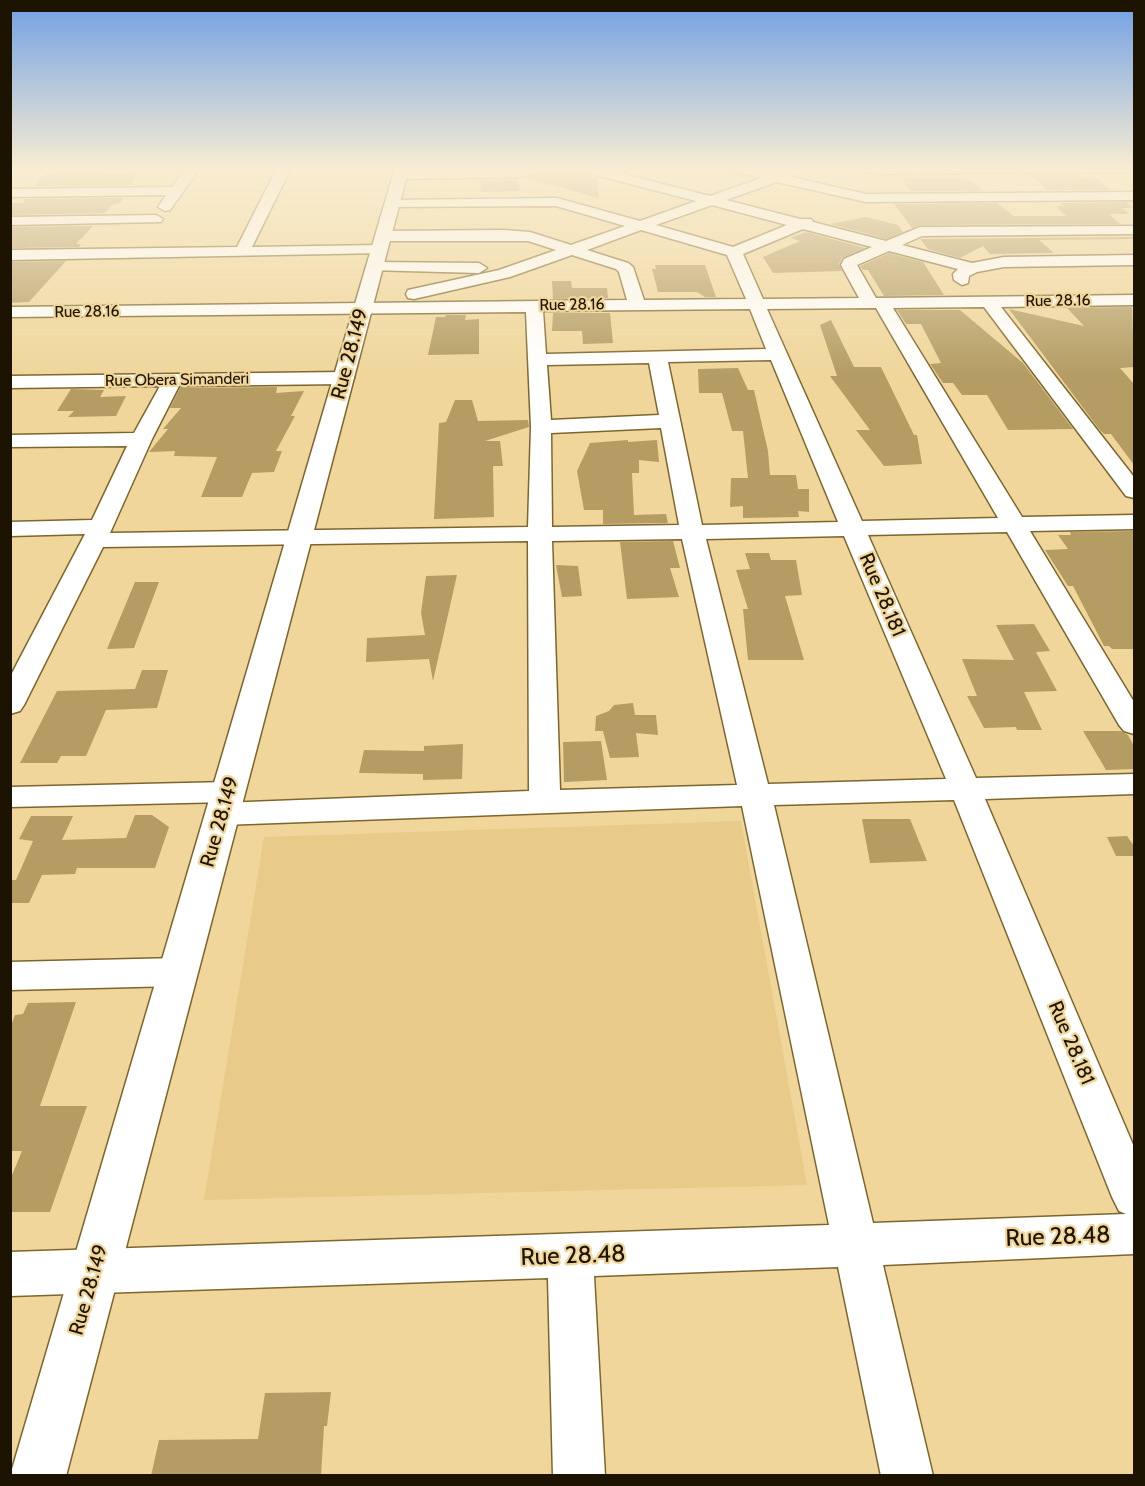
<!DOCTYPE html>
<style>
body{margin:0}
#map{position:relative;width:1145px;height:1486px;overflow:hidden;background:#f0d69b;font-family:Cabin,sans-serif}
canvas{display:block}
.frame{position:absolute;inset:0;border:12px solid #1c1300;pointer-events:none}
</style>
<div id="map">
<canvas width="1145" height="1486"></canvas>
<div class="frame"></div>
</div>
<script>
const ctx = document.querySelector('canvas').getContext('2d');
ctx.lineJoin = 'round';
function fill(path, color) { ctx.fillStyle = color; ctx.fill(path, 'evenodd'); }
const toPath = rows => new Path2D(rows.map(r => 'M' + r).join(''));
function strokePath(path, color, width, dash) { ctx.strokeStyle = color; ctx.lineWidth = width; ctx.lineCap = dash ? 'butt' : 'round'; ctx.setLineDash(dash || []); ctx.stroke(path); }
function label(font, color, halo, rows, align = 'center') {
  ctx.font = font + ' Cabin,sans-serif'; ctx.lineWidth = 4.5; ctx.setLineDash([]); ctx.textBaseline = 'middle'; ctx.strokeStyle = halo; ctx.fillStyle = color; for (const [text, x, y, turn = 0] of rows) {
    ctx.save(); ctx.translate(x, y); ctx.rotate((+turn || 0) * Math.PI / 180); ctx.textAlign = isNaN(turn) ? turn : align; if (halo) ctx.strokeText(text, 0, 0); ctx.fillText(text, 0, 0); ctx.restore();
  }
}
fill(toPath([
 [741,821,807,1185,204,1200,264,837]
]), '#e8cb88');
fill(toPath([
 [551,168,565,168,597,178,599,198,525,178,547,173],
 [72,171,138,173,131,185,35,186,45,173],
 [1031,175,1077,175,1081,177,1095,177,1111,190,1047,190],
 [901,177,963,177,975,183,982,191,910,191],
 [518,179,520,191,481,192,480,180],
 [123,198,119,204,113,204,105,213,10,215,10,203,23,203,25,199],
 [1126,202,1133,208,1123,208,1129,214,1109,214,1120,224,920,225,912,228,894,204,997,203,1014,216,1066,216,1056,206,1064,206,1061,203],
 [866,217,898,225,903,232,886,239,830,224],
 [93,226,76,244,81,244,79,247,10,248,10,227],
 [806,232,865,248,842,258,839,264,842,271,773,273,763,257,800,241,790,238],
 [1134,237,1134,239,1039,240,1054,253,990,254,983,246,960,258,928,249,920,239],
 [889,253,923,262,944,295,884,296,868,270,863,270,860,266],
 [66,261,29,302,10,303,10,262],
 [655,265,705,265,716,297,705,297,697,292,658,292,652,269,656,269],
 [552,281,571,281,572,288,607,288,608,298,553,299],
 [1132,307,1134,367,1120,368,1134,384,1134,465,1111,434,1104,434,1099,429,1009,309,1084,326,1067,308],
 [897,310,960,310,1023,363,1073,429,1008,430,987,395,962,395,953,383,943,383,930,364,941,363,921,324,906,324],
 [553,313,610,313,613,343,583,344,582,331,552,331],
 [446,315,466,315,465,320,479,319,479,354,428,355,436,317,445,317],
 [831,320,854,367,881,367,914,435,917,435,922,464,884,466,856,430,870,430,830,376,837,376,820,325],
 [738,368,748,390,754,390,768,451,770,475,796,475,798,489,809,489,809,512,798,511,799,517,743,518,743,506,730,507,731,478,748,478,743,431,732,431,722,393,699,393,698,369],
 [277,387,276,393,304,391,291,416,295,416,276,451,282,451,274,472,252,473,242,497,201,497,217,457,174,456,175,451,149,452,168,429,163,429,181,408,170,408,180,388],
 [71,389,104,390,100,397,126,396,116,416,68,417,74,411,57,411],
 [455,400,472,400,478,421,528,420,529,427,485,441,500,441,503,466,493,466,494,517,434,519,439,423,446,422],
 [628,440,628,442,657,440,659,462,639,460,639,473,632,473,634,515,666,514,668,523,603,524,603,510,584,510,577,471,590,443],
 [1134,531,1134,649,1112,649,1109,646,1104,646,1073,586,1068,586,1045,550,1068,549,1058,535,1071,535,1070,532],
 [673,541,680,568,670,568,679,597,627,599,620,542],
 [745,553,769,553,771,560,796,560,802,595,785,596,804,660,748,660,743,609,748,609,736,570,750,569],
 [556,565,578,566,582,596,562,597],
 [457,575,433,681,429,659,366,662,367,638,425,635,421,613,426,576],
 [135,582,159,582,134,648,107,649],
 [1034,624,1050,651,1036,652,1057,691,1024,692,1042,730,1017,730,1016,727,984,728,967,696,977,696,962,659,1014,660,996,625],
 [142,670,168,670,157,708,106,710,86,756,61,756,57,763,20,763,57,691,135,689],
 [633,703,635,715,656,715,658,735,636,733,639,757,610,758,603,731,595,731,596,716,609,711,614,705],
 [1083,731,1121,731,1128,735,1134,746,1134,769,1106,770],
 [601,741,607,780,564,782,563,742],
 [463,744,462,779,423,780,423,774,359,773,364,750,424,751,424,746],
 [135,815,152,815,169,827,155,868,77,868,75,874,42,875,29,903,10,903,10,880,16,880,33,841,19,839,31,816,73,816,62,840,126,838],
 [862,819,910,819,927,861,870,863],
 [1127,836,1134,846,1134,856,1116,856,1107,837],
 [76,1002,40,1106,87,1106,50,1212,10,1212,10,1180,22,1151,10,1151,10,1028,15,1015,23,1014,28,1003],
 [331,1392,327,1426,324,1426,321,1476,151,1476,159,1440,258,1439,265,1393]
]), '#b49c63');
const minor = toPath([
 [186,168,200,168,170,210,165,211,158,207,166,195,10,197,10,189,172,187,186,168],
 [277,168,291,168,252,247,379,245,384,247,387,250,384,253,10,260,10,250,237,247,277,168],
 [549,168,547,171,520,177,400,179,393,175,400,171,549,168],
 [578,168,600,168,710,196,761,178,729,171,727,168,751,168,775,173,791,168,810,168,791,177,866,194,1134,192,1134,200,866,202,777,182,726,200,800,219,811,219,813,222,886,241,920,227,1134,226,1134,234,922,236,902,245,972,263,1004,257,1134,255,1134,265,1004,267,977,272,969,276,968,283,962,285,954,280,953,274,958,269,889,251,857,265,876,298,1134,295,1134,305,1001,307,1134,477,1134,498,1126,496,984,307,893,308,1022,517,1134,515,1134,529,1030,531,1134,702,1134,734,1124,731,1119,725,1007,532,868,535,976,778,1134,774,1134,794,985,799,1134,1147,1134,1254,883,1265,933,1476,881,1476,838,1267,594,1276,605,1476,553,1476,548,1278,10,1296,10,1252,829,1225,742,806,222,825,211,822,206,814,211,806,222,803,529,791,528,541,103,547,24,705,20,711,10,714,10,677,85,534,10,536,10,522,92,520,127,446,10,447,10,435,134,433,160,386,10,388,10,376,344,372,351,374,354,378,351,382,344,384,179,386,152,439,110,533,528,527,531,427,526,312,10,317,10,307,627,300,619,272,616,269,572,255,510,277,414,299,408,298,406,294,408,290,499,270,556,250,528,241,384,241,376,236,384,231,503,230,530,232,571,245,625,226,556,206,388,207,386,204,393,200,557,198,640,221,696,201,580,171,578,168],
 [712,205,787,225,733,247,656,225,712,205],
 [803,229,872,247,844,259,841,265,859,298,763,299,743,254,803,229],
 [641,230,727,255,746,299,644,300,633,267,628,263,587,250,641,230],
 [876,308,998,518,862,521,767,309,876,308],
 [750,309,766,349,546,354,543,311,750,309],
 [771,360,838,522,702,525,668,362,771,360],
 [649,363,659,415,551,420,547,365,649,363],
 [661,428,679,525,552,527,551,433,661,428],
 [844,536,946,779,768,784,706,539,844,536],
 [682,539,737,785,560,790,552,541,682,539],
 [954,800,1112,1197,1119,1211,1126,1214,873,1223,774,805,954,800],
 [860,168,1134,168,1134,172,883,174,862,171,860,168],
 [156,215,163,219,161,222,10,225,10,217,156,215],
 [375,262,479,263,487,268,479,273,369,270,367,267,375,262],
 [228,782,239,785,244,792,239,799,228,802,10,807,10,787,228,782],
 [178,958,191,962,196,972,191,982,178,986,10,990,10,962,178,958]
]);
const tertiary = toPath([
 [395,168,409,168,66,1476,10,1476,395,168]
]);
strokePath(minor, '#7d662d', 3);
strokePath(tertiary, '#7d662d', 3);
fill(minor, '#fff');
fill(tertiary, '#fff');
const sky = ctx.createLinearGradient(0, 0, 0, 376);
sky.addColorStop(0, '#71a0e5');
sky.addColorStop(0.45, '#f8edd2');
sky.addColorStop(1, '#f8edd200');
ctx.fillStyle = sky;
ctx.fillRect(0, 0, 1145, 376);
label('16px', '#1c1300', '#f0d69b', [
 ["Rue 28.16",1058,301,-1],
 ["Rue 28.16",572,305,-1],
 ["Rue 28.16",87,312,-1],
 ["Rue Obera Simanderi",177,380,-1]
]);
label('20px', '#1c1300', '#f0d69b', [
 ["Rue 28.149",350,354,-75],
 ["Rue 28.181",882,595,67],
 ["Rue 28.149",220,822,-74],
 ["Rue 28.181",1071,1043,67],
 ["Rue 28.149",89,1290,-74]
]);
label('24px', '#1c1300', '#f0d69b', [
 ["Rue 28.48",1058,1237,-2],
 ["Rue 28.48",573,1256,-2]
]);
</script>
